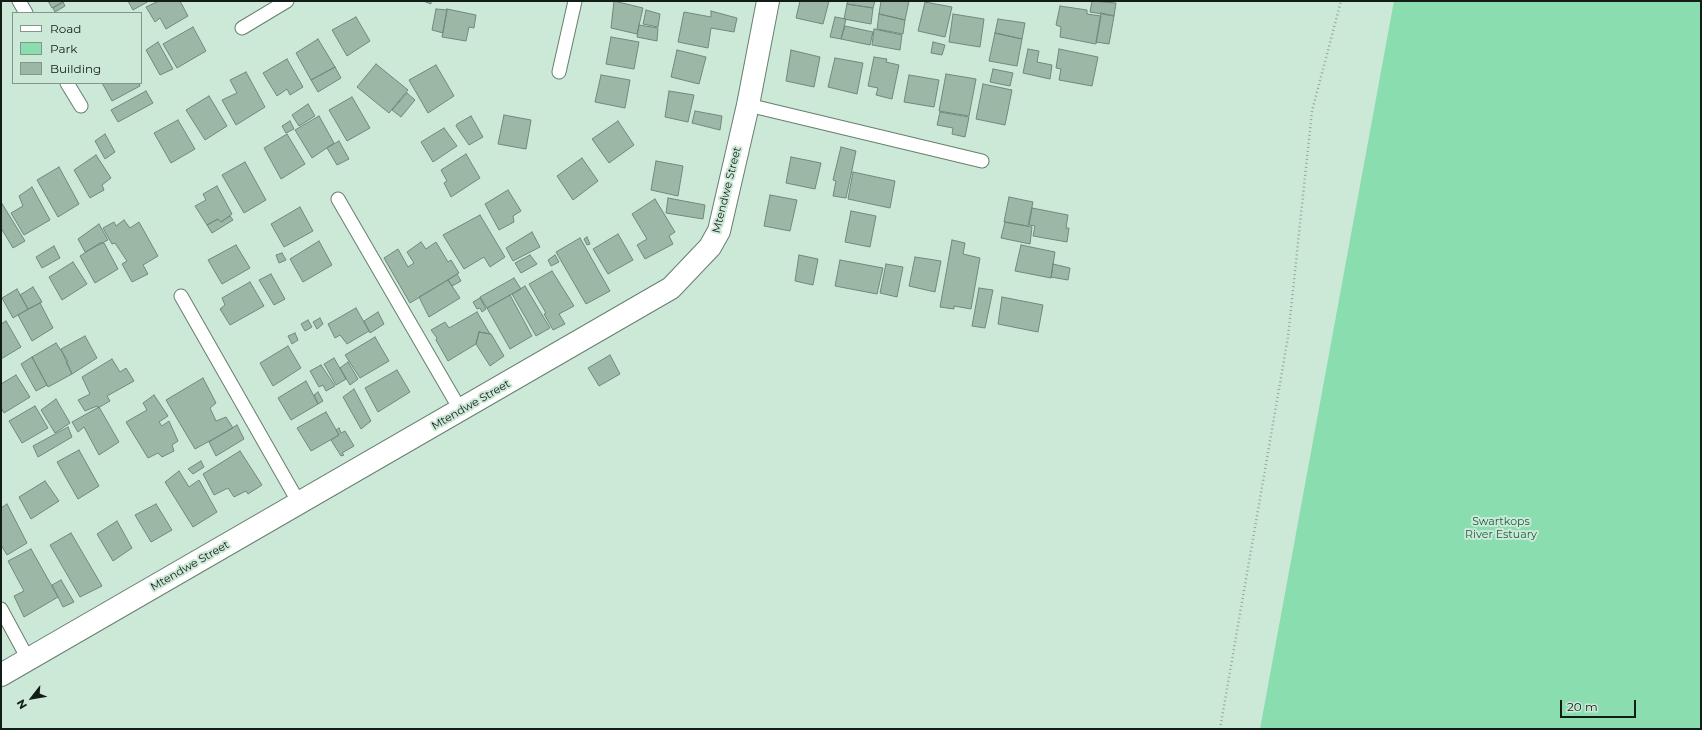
<!DOCTYPE html>
<style>
body{margin:0}
#map{position:relative;width:1702px;height:730px;overflow:hidden;background:#cce8d7;font-family:Montserrat,sans-serif}
canvas{display:block}
.frame{position:absolute;inset:0;border:2px solid #131d17;pointer-events:none}
.legend{position:absolute;left:12px;top:12px;width:130px;height:72px;box-sizing:border-box;background:#cce8d7;border:1px solid #82978a;margin:0;padding:5px 7px;list-style:none;font-size:12px;color:#131d17}
.legend li{display:flex;align-items:center;gap:8px;height:20px}
.legend b{width:20px;border:1px solid #82978a}
.north{position:absolute;left:12px;top:678px;width:40px;height:40px;-webkit-text-stroke:3px #cce8d7;paint-order:stroke;rotate:239deg;font-size:11px;font-weight:700;line-height:16px;text-align:center;color:#131d17}
.north::after{content:'';display:block;margin:auto;width:14px;height:18px;background:#131d17;clip-path:polygon(50% 0,100% 100%,50% 72%,0 100%)}
.scale{position:absolute;left:1560px;top:700px;width:76px;height:18px;box-sizing:border-box;border:2px solid #131d17;border-top:0;padding-left:5px;font-size:12px;line-height:14px;white-space:nowrap;color:#131d17;-webkit-text-stroke:3px #cce8d7;paint-order:stroke}
</style>
<div id="map">
<canvas width="1702" height="730"></canvas>
<div class="frame"></div>
<ul class="legend">
<li><b style="height:5px;background:#fff"></b>Road</li>
<li><b style="height:11px;background:#89ddaf"></b>Park</li>
<li><b style="height:11px;background:#9db7a7"></b>Building</li>
</ul>
<div class="north">N</div>
<div class="scale">20 m</div>
</div>
<script>
const ctx = document.querySelector('canvas').getContext('2d');
ctx.lineJoin = 'round';
function fill(path, color) { ctx.fillStyle = color; ctx.fill(path, 'evenodd'); }
const toPath = rows => new Path2D(rows.map(r => 'M' + r).join(''));
function strokePath(path, color, width, dash) { ctx.strokeStyle = color; ctx.lineWidth = width; ctx.lineCap = dash ? 'butt' : 'round'; ctx.setLineDash(dash || []); ctx.stroke(path); }
function label(font, color, halo, rows, align = 'center') {
  ctx.font = font + ' Montserrat,sans-serif'; ctx.lineWidth = 4; ctx.setLineDash([]); ctx.textBaseline = 'middle'; ctx.strokeStyle = halo; ctx.fillStyle = color; for (const [text, x, y, turn = 0] of rows) {
    ctx.save(); ctx.translate(x, y); ctx.rotate((+turn || 0) * Math.PI / 180); ctx.textAlign = isNaN(turn) ? turn : align; if (halo) ctx.strokeText(text, 0, 0); ctx.fillText(text, 0, 0); ctx.restore();
  }
}
fill(toPath([
 [1394,1,1701,1,1701,729,1260,729]
]), '#89ddaf');
const building = toPath([
 [48,1,65,1,52,8,48,1],
 [128,1,149,1,133,10,128,1],
 [159,1,180,1,188,16,166,29,160,18,155,22,146,7,159,1],
 [423,1,431,1,431,4,423,1],
 [614,1,643,8,637,34,611,28,614,1],
 [800,1,829,1,823,24,796,18,800,1],
 [848,1,875,1,873,8,847,4,848,1],
 [881,1,909,1,905,20,879,14,881,1],
 [1092,1,1116,3,1114,16,1090,12,1092,1],
 [63,2,65,6,55,12,53,8,63,2],
 [925,2,952,7,945,37,918,31,925,2],
 [847,4,873,8,871,24,844,19,847,4],
 [1060,6,1087,10,1087,14,1101,16,1096,44,1060,37,1061,27,1056,25,1060,6],
 [436,9,447,10,443,33,432,30,436,9],
 [447,9,476,15,474,28,469,27,466,41,442,37,447,9],
 [646,10,660,14,658,27,643,24,646,10],
 [711,11,737,18,734,32,711,28,708,48,678,42,684,12,711,17,711,11],
 [1101,13,1114,16,1109,44,1096,42,1101,13],
 [879,14,905,20,903,34,877,29,879,14],
 [953,14,984,19,980,47,949,42,953,14],
 [356,17,370,41,347,56,332,30,356,17],
 [835,17,846,19,841,39,830,37,835,17],
 [998,19,1025,23,1022,39,995,33,998,19],
 [639,25,658,28,657,41,637,37,639,25],
 [845,26,873,32,870,45,841,39,845,26],
 [193,27,206,51,177,68,163,44,193,27],
 [874,29,902,35,900,50,872,45,874,29],
 [995,33,1022,39,1017,66,989,61,995,33],
 [611,37,639,42,634,69,606,64,611,37],
 [318,39,335,67,311,80,296,53,318,39],
 [158,42,173,69,160,75,146,50,158,42],
 [933,42,945,45,942,55,931,53,933,42],
 [1028,49,1039,51,1037,62,1052,65,1050,79,1023,73,1028,49],
 [1059,49,1098,57,1092,86,1059,80,1061,69,1056,68,1059,49],
 [677,50,706,57,699,84,671,77,677,50],
 [791,50,820,57,814,87,786,81,791,50],
 [874,57,887,59,886,62,899,65,892,99,876,95,878,88,868,86,874,57],
 [835,58,863,63,857,94,828,87,835,58],
 [287,59,303,87,290,95,287,89,277,96,263,73,287,59],
 [376,64,408,90,389,113,357,87,376,64],
 [436,65,454,96,428,113,409,80,436,65],
 [335,67,341,78,318,92,311,80,335,67],
 [993,69,1013,73,1010,86,990,82,993,69],
 [246,72,265,107,236,125,222,100,237,93,230,80,246,72],
 [946,74,976,79,969,116,939,111,946,74],
 [601,75,630,80,625,108,595,102,601,75],
 [909,75,939,80,934,107,904,102,909,75],
 [102,83,139,83,140,86,112,101,102,83],
 [983,84,1012,90,1005,125,976,119,983,84],
 [146,91,153,103,118,122,111,110,146,91],
 [669,91,694,95,688,122,665,117,669,91],
 [407,93,415,100,401,117,392,110,407,93],
 [209,96,227,126,205,140,186,110,209,96],
 [352,97,370,128,347,141,329,110,352,97],
 [308,104,315,116,299,126,292,115,308,104],
 [695,111,722,116,720,130,692,123,695,111],
 [940,112,969,117,965,137,952,134,953,128,937,125,940,112],
 [504,115,531,120,526,149,498,144,504,115],
 [319,116,334,143,312,158,295,130,319,116],
 [471,116,483,137,469,145,456,126,457,124,471,116],
 [178,120,195,149,171,163,154,133,178,120],
 [290,121,294,129,286,133,282,126,290,121],
 [618,121,634,145,609,163,592,139,618,121],
 [444,128,457,146,433,162,421,142,444,128],
 [105,134,115,152,105,159,95,141,105,134],
 [287,134,305,164,281,179,264,148,287,134],
 [339,141,349,159,337,165,327,148,339,141],
 [841,147,856,151,846,198,833,196,836,181,833,180,841,147],
 [466,154,480,178,451,197,444,183,447,181,441,170,466,154],
 [96,155,111,178,102,185,104,190,90,198,74,170,96,155],
 [791,157,821,163,815,189,786,183,791,157],
 [582,158,598,181,573,200,557,176,582,158],
 [656,161,683,166,678,196,651,190,656,161],
 [245,162,266,200,244,213,222,175,245,162],
 [59,167,79,204,58,217,37,180,59,167],
 [853,172,895,181,890,208,848,199,853,172],
 [217,186,232,214,221,222,218,219,207,225,195,206,206,200,203,194,217,186],
 [32,187,50,220,24,235,11,213,23,206,19,196,32,187],
 [508,190,521,211,513,216,514,222,499,230,485,204,508,190],
 [770,195,797,200,790,231,764,226,770,195],
 [1009,197,1033,202,1028,226,1004,222,1009,197],
 [668,198,705,205,703,219,666,213,668,198],
 [655,199,675,232,669,236,673,244,645,259,637,245,647,239,632,214,655,199],
 [1,202,25,241,13,248,1,228,1,202],
 [300,207,313,231,284,247,271,224,300,207],
 [1032,208,1068,215,1066,228,1069,228,1067,242,1033,236,1035,226,1029,225,1032,208],
 [851,211,876,216,870,247,845,242,851,211],
 [480,215,505,257,490,267,484,257,464,269,443,235,480,215],
 [230,216,233,220,212,233,207,225,218,219,221,222,230,216],
 [124,220,130,228,139,222,158,256,143,265,148,274,132,282,122,264,127,261,115,243,112,244,103,228,114,222,116,226,124,220],
 [1005,222,1032,227,1030,244,1001,238,1005,222],
 [99,224,108,240,85,252,78,239,99,224],
 [532,232,540,247,513,261,506,248,532,232],
 [618,234,633,260,608,274,593,249,618,234],
 [587,237,590,244,587,245,584,239,587,237],
 [580,238,610,291,586,304,556,252,580,238],
 [952,240,965,243,963,254,980,258,971,309,954,306,954,309,940,307,952,240],
 [319,241,332,265,303,282,290,259,319,241],
 [421,242,426,249,436,242,448,262,451,260,459,273,410,303,384,258,398,249,408,267,414,263,407,252,421,242],
 [100,243,104,243,118,269,95,283,80,256,100,243],
 [236,245,250,268,222,284,208,260,236,245],
 [1021,245,1055,252,1051,278,1015,271,1021,245],
 [54,246,60,258,42,268,36,257,54,246],
 [282,253,286,260,279,263,276,255,282,253],
 [530,255,537,264,521,273,515,263,530,255],
 [555,255,559,262,551,266,548,260,555,255],
 [799,255,818,259,813,285,795,281,799,255],
 [915,257,941,261,935,292,909,286,915,257],
 [840,260,883,268,877,294,835,286,840,260],
 [73,262,87,284,62,300,49,277,73,262],
 [886,264,903,267,897,297,880,293,886,264],
 [1053,264,1070,268,1068,280,1051,277,1053,264],
 [552,271,574,306,559,314,565,324,553,330,544,314,546,313,529,284,552,271],
 [271,274,285,299,274,305,259,280,271,274],
 [457,274,461,281,452,286,448,280,457,274],
 [514,278,521,289,487,308,480,297,514,278],
 [448,280,460,298,429,317,419,297,448,280],
 [250,282,264,306,230,325,220,309,225,305,222,298,250,282],
 [525,286,550,328,536,336,512,294,525,286],
 [33,287,42,302,28,309,20,295,33,287],
 [979,288,993,290,985,328,972,326,979,288],
 [17,289,28,309,13,318,2,298,17,289],
 [510,295,532,336,510,349,487,308,510,295],
 [1002,297,1043,305,1038,332,998,324,1002,297],
 [480,298,486,309,482,312,480,308,477,309,473,302,480,298],
 [40,303,53,328,32,341,18,315,40,303],
 [356,308,369,331,347,344,340,335,335,338,328,324,356,308],
 [378,312,384,324,370,333,364,321,378,312],
 [477,312,490,334,479,332,476,344,448,361,436,340,437,338,431,330,445,322,449,328,477,312],
 [320,318,323,324,317,329,313,322,320,318],
 [308,320,312,327,305,331,301,324,308,320],
 [6,321,21,347,1,359,1,324,6,321],
 [479,332,491,334,504,356,490,366,476,344,479,332],
 [295,333,298,340,292,344,288,336,295,333],
 [85,336,97,358,72,374,61,349,85,336],
 [375,337,389,361,360,378,345,355,375,337],
 [56,343,68,361,66,362,72,374,48,387,32,357,56,343],
 [288,346,301,368,273,386,260,363,288,346],
 [610,355,620,374,599,386,588,368,610,355],
 [32,357,47,385,36,391,21,364,32,357],
 [334,358,346,379,336,385,324,364,334,358],
 [112,359,120,372,126,368,134,381,107,396,110,401,98,408,97,406,85,411,78,400,90,394,82,377,112,359],
 [348,362,358,379,350,385,340,368,348,362],
 [321,365,335,386,326,391,323,385,319,387,310,371,321,365],
 [397,370,410,392,378,412,365,388,397,370],
 [16,375,30,397,4,413,1,408,1,384,16,375],
 [203,378,216,403,210,408,216,421,226,417,233,428,195,449,166,400,203,378],
 [306,381,318,404,291,420,278,398,306,381],
 [354,389,371,421,361,429,343,397,354,389],
 [318,392,323,401,318,404,314,395,318,392],
 [154,395,168,416,159,422,162,426,169,421,178,441,172,445,174,451,162,457,158,453,148,458,126,422,147,410,143,403,154,395],
 [56,399,70,423,55,433,41,410,56,399],
 [35,406,48,428,22,443,9,421,35,406],
 [99,407,119,442,99,455,84,427,78,432,72,422,99,407],
 [326,412,339,435,311,451,297,428,326,412],
 [237,425,244,439,216,456,209,442,237,425],
 [68,427,72,437,38,457,33,446,68,427],
 [339,428,341,433,345,431,354,446,342,453,344,455,341,456,331,440,339,435,336,430,339,428],
 [79,450,99,486,78,499,57,462,79,450],
 [240,451,262,485,248,494,246,491,234,497,228,488,214,495,203,474,240,451],
 [201,461,204,467,193,474,188,469,201,461],
 [179,471,189,487,199,480,217,512,193,527,165,482,179,471],
 [45,481,59,501,31,519,19,497,45,481],
 [7,504,27,543,7,555,1,545,1,508,7,504],
 [156,504,172,530,151,542,135,515,156,504],
 [117,521,132,548,113,561,97,534,117,521],
 [71,533,102,586,80,597,50,545,71,533],
 [31,549,58,597,24,617,14,596,24,591,8,561,31,549],
 [61,580,74,602,63,607,52,585,61,580]
]);
fill(building, '#9db7a7');
strokePath(building, '#6f897a', 1);
const service = toPath([
 [19,1,26,13],
 [242,28,287,1],
 [559,72,575,1],
 [67,83,81,106],
 [748,105,982,161],
 [338,199,461,411],
 [181,296,299,503],
 [1,609,28,659]
]);
const minor = toPath([
 [1,675,671,288,710,247,719,231,748,105,768,1]
]);
strokePath(service, '#667f70', 15);
strokePath(minor, '#667f70', 24);
strokePath(toPath([
 [1220,729,1288,337,1312,111,1341,1]
]), '#91a79a', 2.5, [1, 3]);
strokePath(service, '#fff', 13);
strokePath(minor, '#fff', 22);
label('11px', '#131d17', '#cce8d7', [
 ["Mtendwe Street",727,190,-76],
 ["Mtendwe Street",471,405,-30],
 ["Mtendwe Street",190,566,-30]
]);
label('11px', '#195f3f', '#cce8d7', [
 ["Swartkops",1501,522],
 ["River Estuary",1501,535]
]);
</script>
